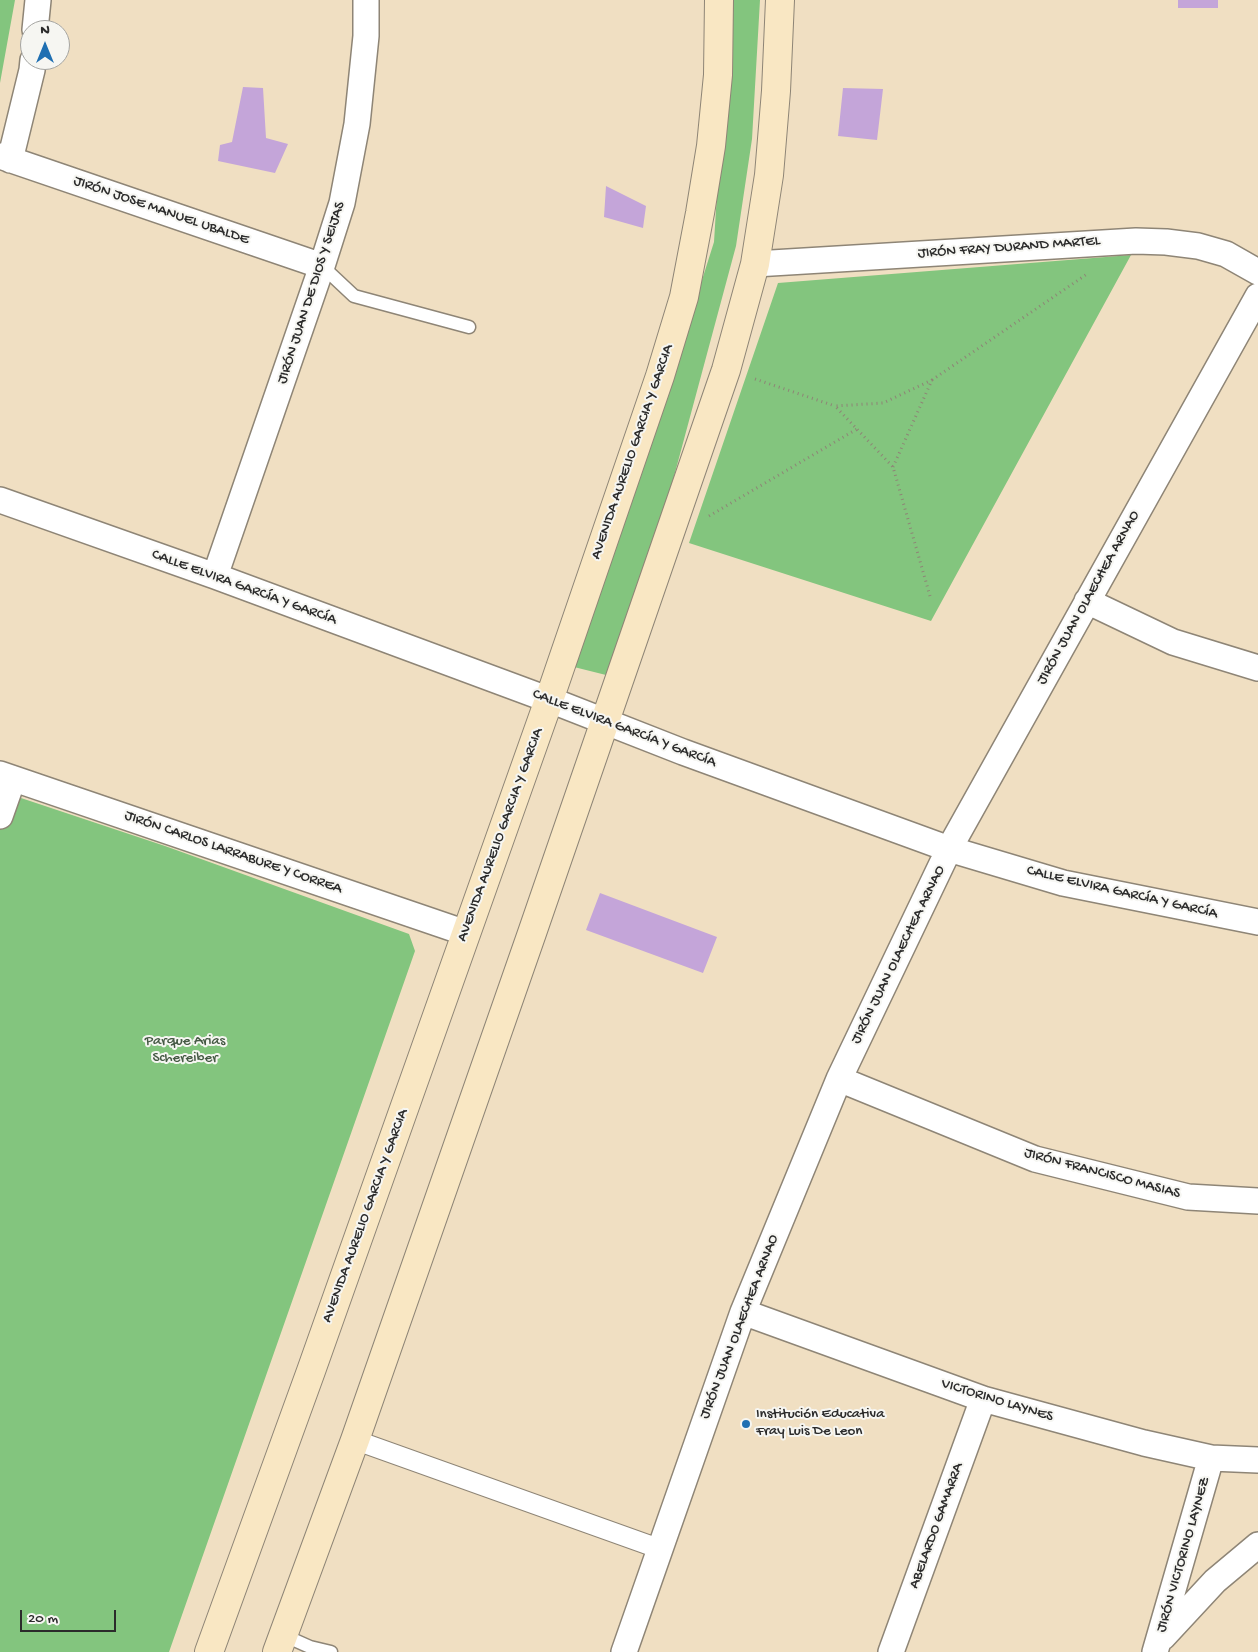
<!DOCTYPE html>
<meta charset="utf-8">
<style>
body{margin:0}
#map{position:relative;width:1258px;height:1652px;overflow:hidden;background:#f0dfc2;font-family:"Gochi Hand",sans-serif}
canvas{display:block}
.north{position:absolute;left:20px;top:20px;width:50px;height:50px;box-sizing:border-box;background:#f6f6f2;border:1px solid #a5a5a2;border-radius:50%;rotate:0deg;font-size:14px;font-weight:700;line-height:20px;text-align:center;color:#2b2b2b}
.north::after{content:'';display:block;margin:auto;width:18px;height:22px;background:#1f6fb2;clip-path:polygon(50% 0,100% 100%,50% 72%,0 100%)}
.scale{position:absolute;left:20px;top:1610px;width:96px;height:22px;box-sizing:border-box;border:2px solid #2b2b2b;border-top:0;padding-left:6px;font-size:15px;line-height:18px;white-space:nowrap;color:#2b2b2b;-webkit-text-stroke:4px #f6f6f2;paint-order:stroke}
</style>
<div id="map">
<canvas width="1258" height="1652"></canvas>
<div class="north">N</div>
<div class="scale">20 m</div>
</div>
<script>
const ctx = document.querySelector('canvas').getContext('2d');
ctx.lineJoin = 'round';
function fill(path, color) { ctx.fillStyle = color; ctx.fill(path, 'evenodd'); }
const toPath = rows => new Path2D(rows.map(r => 'M' + r).join(''));
function strokePath(path, color, width, dash) { ctx.strokeStyle = color; ctx.lineWidth = width; ctx.lineCap = dash ? 'butt' : 'round'; ctx.setLineDash(dash || []); ctx.stroke(path); }
function label(font, color, halo, rows, align = 'center') {
  ctx.font = font + ' "Gochi Hand",sans-serif'; ctx.lineWidth = 4; ctx.setLineDash([]); ctx.textBaseline = 'middle'; ctx.strokeStyle = halo; ctx.fillStyle = color; for (const [text, x, y, turn = 0] of rows) {
    ctx.save(); ctx.translate(x, y); ctx.rotate((+turn || 0) * Math.PI / 180); ctx.textAlign = isNaN(turn) ? turn : align; if (halo) ctx.strokeText(text, 0, 0); ctx.fillText(text, 0, 0); ctx.restore();
  }
}
fill(toPath([
 [0,0,15,0,0,83],
 [729,0,760,0,752,139,736,246,669,495,606,675,574,667,638,483,714,242],
 [1131,255,931,621,689,543,778,283],
 [0,791,165,846,409,934,415,951,169,1652,0,1652]
]), '#83c57e');
fill(toPath([
 [1178,0,1218,0,1218,8,1178,8],
 [243,87,263,88,266,138,288,144,275,173,218,161,220,145,232,142],
 [843,88,883,89,877,140,838,136],
 [606,186,646,206,643,228,604,217],
 [600,893,717,937,703,973,586,930]
]), '#c4a5d9');
const service = toPath([
 [322,266,354,296,469,327],
 [283,1635,310,1647,331,1652]
]);
const pedestrian = toPath([
 [355,1440,660,1549]
]);
const minor = toPath([
 [35,30,38,0],
 [0,156,322,266],
 [10,160,32,70,33,60],
 [755,264,1136,241,1166,242,1198,246,1226,254,1258,272],
 [0,500,215,576,563,705,683,752,949,849,1063,883,1258,922],
 [215,576,322,266,342,203,357,124,366,36,366,0],
 [1087,601,1173,642,1258,668],
 [0,774,466,933],
 [0,816,13,779],
 [839,1079,1035,1159,1188,1197,1258,1201],
 [743,1312,983,1399,1144,1443,1211,1458,1258,1460],
 [1163,1637,1215,1581,1258,1545],
 [624,1652,743,1312,839,1079,949,849,1258,296],
 [891,1652,983,1399],
 [1155,1652,1211,1458]
]);
const secondary = toPath([
 [209,1652,311,1371,549,700,660,376,684,297,700,213,711,146,718,75,719,0],
 [277,1652,355,1440,532,933,726,370,755,264,769,175,776,91,780,0]
]);
strokePath(service, '#8e8576', 15);
strokePath(pedestrian, '#8e8576', 21);
strokePath(minor, '#8e8576', 28);
strokePath(secondary, '#8e8576', 30);
strokePath(toPath([
 [755,379,835,406],
 [932,380,1087,274],
 [893,467,932,380,883,403,835,406,893,467,930,596],
 [709,516,857,429]
]), '#8e8576', 3, [1, 4]);
strokePath(service, '#fff', 12);
strokePath(pedestrian, '#fff', 19);
strokePath(minor, '#fff', 25);
strokePath(secondary, '#f9e7c3', 28);
for (const [x, y, r, color] of [
 [746,1424,5,"#1f6fb2"]
]) { const dot = new Path2D(); dot.arc(x, y, r, 0, 2 * Math.PI); ctx.fillStyle = color; ctx.fill(dot); strokePath(dot, '#f6f6f2', 2); }
label('15px', '#2b2b2b', '#f6f6f2', [
 ["JIRÓN JOSE MANUEL UBALDE",161,211,19],
 ["JIRÓN FRAY DURAND MARTEL",1009,248,-4],
 ["JIRÓN JUAN DE DIOS Y SEIJAS",312,293,-72],
 ["AVENIDA AURELIO GARCIA Y GARCIA",633,452,-71],
 ["CALLE ELVIRA GARCÍA Y GARCÍA",244,588,20],
 ["JIRÓN JUAN OLAECHEA ARNAO",1089,598,-61],
 ["CALLE ELVIRA GARCÍA Y GARCÍA",624,729,21],
 ["AVENIDA AURELIO GARCIA Y GARCIA",501,835,-70],
 ["JIRÓN CARLOS LARRABURE Y CORREA",233,853,19],
 ["CALLE ELVIRA GARCÍA Y GARCÍA",1122,893,13],
 ["JIRÓN JUAN OLAECHEA ARNAO",899,955,-64],
 ["JIRÓN FRANCISCO MASIAS",1102,1174,15],
 ["AVENIDA AURELIO GARCIA Y GARCIA",366,1216,-70],
 ["JIRÓN JUAN OLAECHEA ARNAO",740,1327,-69],
 ["VICTORINO LAYNES",997,1401,17],
 ["ABELARDO GAMARRA",937,1526,-70],
 ["JIRÓN VICTORINO LAYNEZ",1184,1555,-74]
]);
label('15px', '#455944', '#f6f6f2', [
 ["Parque Arias",185,1042],
 ["Schereiber",185,1059]
]);
label('15px', '#2b2b2b', '#f6f6f2', [
 ["Institución Educativa",756,1415],
 ["Fray Luis De Leon",756,1432]
], 'left');
</script>
